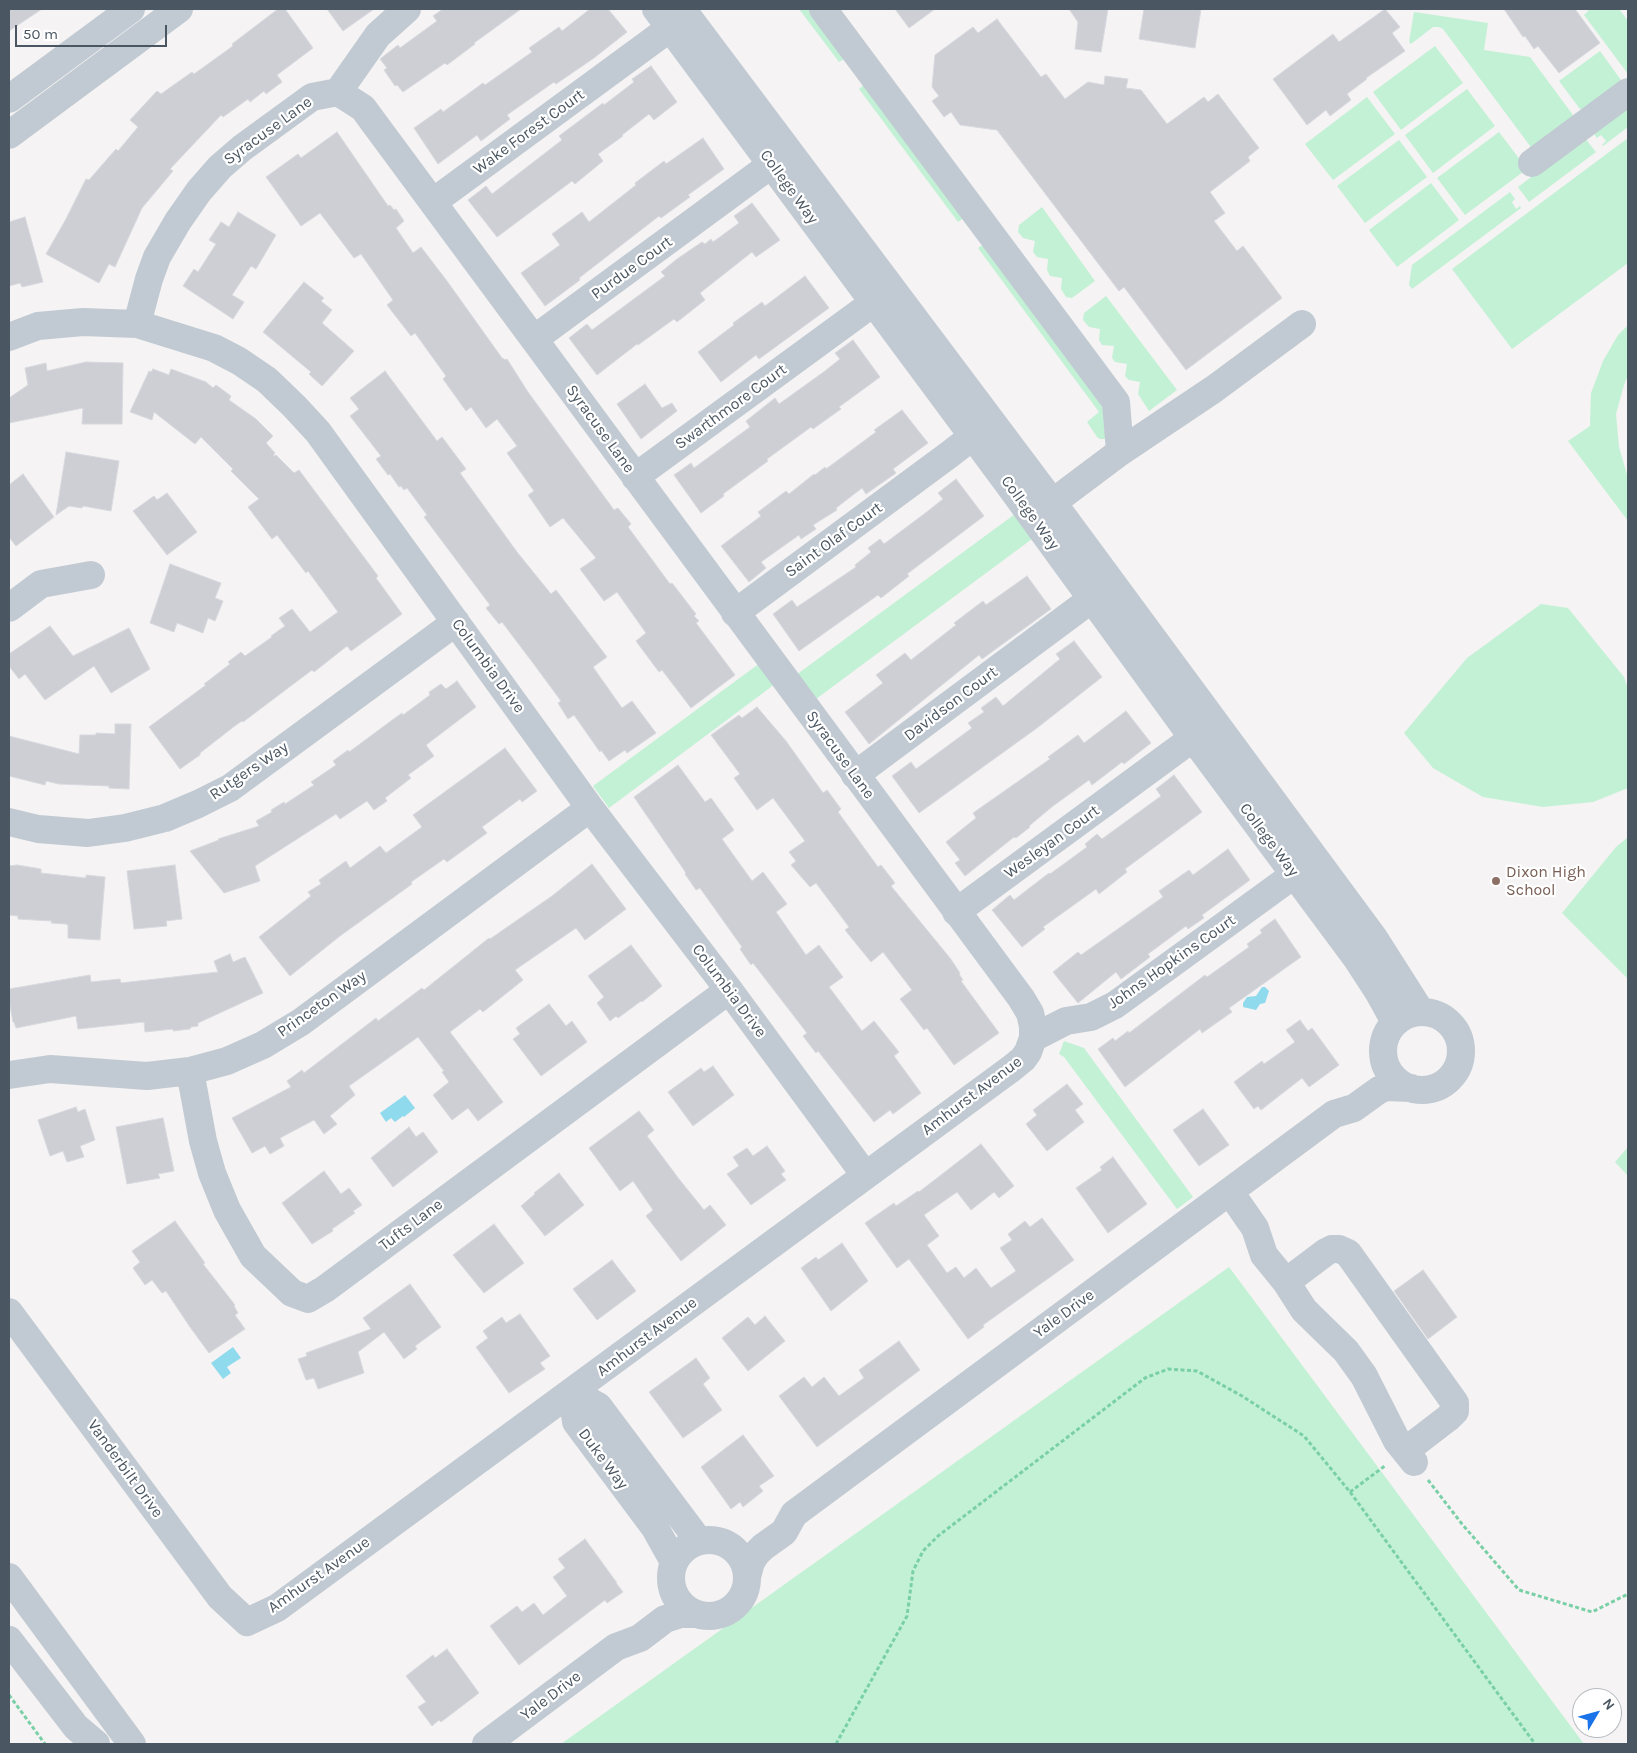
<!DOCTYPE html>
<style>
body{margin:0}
#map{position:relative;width:1637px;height:1753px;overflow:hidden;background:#f5f3f3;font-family:Karla,sans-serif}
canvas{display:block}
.frame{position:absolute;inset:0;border:10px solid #4a5661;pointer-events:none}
.north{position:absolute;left:1572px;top:1688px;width:50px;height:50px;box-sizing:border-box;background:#fff;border:1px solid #b7bbc0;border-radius:50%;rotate:53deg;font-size:14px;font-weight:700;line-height:20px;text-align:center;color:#4a5661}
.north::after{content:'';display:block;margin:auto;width:18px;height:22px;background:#1a73e8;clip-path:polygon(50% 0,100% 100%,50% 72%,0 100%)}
.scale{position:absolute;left:15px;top:25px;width:152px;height:22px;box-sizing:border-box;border:2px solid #4a5661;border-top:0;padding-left:6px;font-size:15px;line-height:18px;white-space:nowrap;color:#4a5661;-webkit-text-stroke:4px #fff;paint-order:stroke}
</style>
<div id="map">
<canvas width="1637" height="1753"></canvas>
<div class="frame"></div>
<div class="north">N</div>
<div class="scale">50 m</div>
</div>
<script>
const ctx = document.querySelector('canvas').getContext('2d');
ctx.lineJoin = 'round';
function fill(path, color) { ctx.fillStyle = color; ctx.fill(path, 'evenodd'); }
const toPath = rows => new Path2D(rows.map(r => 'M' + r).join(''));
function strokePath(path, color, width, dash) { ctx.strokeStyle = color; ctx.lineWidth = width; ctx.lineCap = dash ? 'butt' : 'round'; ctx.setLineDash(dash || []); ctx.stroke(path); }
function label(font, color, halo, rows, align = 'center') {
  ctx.font = font + ' Karla,sans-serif'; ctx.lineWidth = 4.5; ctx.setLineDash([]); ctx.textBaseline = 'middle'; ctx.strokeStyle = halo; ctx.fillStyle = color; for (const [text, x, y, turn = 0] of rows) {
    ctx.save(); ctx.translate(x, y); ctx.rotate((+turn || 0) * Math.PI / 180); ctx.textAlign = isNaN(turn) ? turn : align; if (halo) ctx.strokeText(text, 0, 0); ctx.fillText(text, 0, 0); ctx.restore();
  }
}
fill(toPath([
 [799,9,809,9,846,58,839,62],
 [1590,9,1619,9,1628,21,1628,74,1584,15],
 [1414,12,1488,23,1484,50,1530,57,1573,115,1571,122,1533,150,1443,29,1439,27,1433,27,1411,44,1409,42],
 [1435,46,1463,83,1401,130,1373,92],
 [1600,51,1621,80,1619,86,1586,111,1580,109,1559,81],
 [865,84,965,217,958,222,859,89],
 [1467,89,1495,126,1433,173,1405,135],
 [1367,97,1395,134,1333,180,1305,144],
 [1628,104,1628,127,1603,146,1602,145,1606,141,1601,135,1597,138,1592,131],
 [1499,132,1527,169,1465,215,1437,178],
 [1584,137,1596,152,1529,202,1518,187],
 [1628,138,1628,263,1512,349,1452,269],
 [1399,140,1427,177,1365,223,1337,186],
 [1431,183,1459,220,1397,267,1369,230],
 [1510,192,1515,199,1512,202,1516,209,1520,206,1521,208,1412,289,1409,285,1412,265],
 [1042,207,1095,281,1072,298,1066,297,1061,289,1062,278,1050,276,1047,270,1048,259,1037,257,1033,252,1035,241,1023,238,1018,232,1019,225],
 [984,244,1103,403,1108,438,1105,439,1100,439,1097,437,1087,422,1099,412,978,248],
 [1106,296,1177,390,1149,411,1138,394,1140,382,1129,380,1125,376,1127,364,1115,362,1112,358,1114,346,1102,345,1099,340,1100,329,1089,327,1083,320,1084,313],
 [1628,325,1628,375,1624,385,1616,414,1619,447,1628,478,1628,521,1568,441,1590,426,1591,393,1603,361,1618,335],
 [1015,514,1032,539,816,699,796,675],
 [1541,604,1568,608,1624,677,1628,689,1628,788,1593,802,1543,807,1483,797,1433,768,1404,733,1467,658],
 [760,663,775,684,609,808,593,786],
 [1628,837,1628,979,1562,913,1616,847],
 [1064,1041,1084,1048,1193,1197,1177,1209,1064,1057,1059,1054],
 [1628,1147,1628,1176,1615,1162],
 [1229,1267,1584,1744,561,1744]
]), '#c3f1d5');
fill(toPath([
 [1262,987,1265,987,1269,991,1265,1003,1260,1004,1256,1010,1243,1007,1243,1003,1247,997,1256,996],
 [405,1095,415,1108,404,1117,403,1116,395,1122,391,1118,386,1122,380,1113],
 [233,1347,241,1358,227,1367,231,1373,223,1379,211,1363]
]), '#90daee');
const building = toPath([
 [9,9,42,9,9,31,9,9],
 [278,9,285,9,313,48,277,75,282,82,266,94,264,91,250,102,248,99,223,117,221,115,170,169,173,171,142,208,115,267,109,264,99,283,46,254,66,219,86,179,89,180,116,149,118,151,138,127,130,120,157,91,161,94,192,72,194,74,233,46,232,44,278,9],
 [327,9,374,9,343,31,327,9],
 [443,9,521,9,474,43,475,44,447,65,445,63,403,92,397,85,395,86,384,70,387,68,380,59,398,45,400,48,437,21,433,16,443,9],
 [590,9,608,9,627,32,594,58,556,84,554,82,507,115,510,119,481,141,477,135,438,164,414,128,441,109,443,112,483,83,485,85,532,52,529,48,559,27,562,31,590,9],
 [895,9,935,9,909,28,895,9],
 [1069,9,1108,9,1101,52,1075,49,1078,22,1069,9],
 [1144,9,1201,9,1195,48,1139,39,1144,9],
 [1385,9,1400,27,1392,33,1405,51,1366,78,1367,79,1347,94,1351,100,1330,116,1326,110,1307,125,1273,79,1333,34,1339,42,1385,9],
 [1504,9,1575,9,1600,43,1559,73,1538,46,1534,49,1525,36,1523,37,1504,9],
 [997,19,1041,77,1046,74,1065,99,1088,82,1104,85,1105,76,1128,79,1126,88,1141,90,1167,124,1204,97,1208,102,1218,94,1259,148,1248,157,1250,161,1210,192,1225,213,1214,221,1237,251,1243,246,1282,298,1186,370,1124,287,1119,291,997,130,960,125,951,112,944,117,932,101,939,96,932,87,935,55,973,27,978,33,997,19],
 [651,66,677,102,654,120,649,114,622,135,623,136,598,154,603,161,575,184,572,181,497,237,468,200,486,186,492,194,562,140,559,136,603,103,604,105,634,82,632,79,651,66],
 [337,132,388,206,390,205,394,210,396,209,404,221,396,228,413,253,421,247,447,281,502,358,506,360,507,359,528,392,614,510,618,508,631,524,628,527,670,584,672,583,696,614,694,616,699,621,696,623,735,675,691,708,662,670,659,672,636,641,646,633,617,592,604,601,580,569,596,558,563,518,550,527,528,495,534,491,507,453,517,446,497,419,486,428,471,407,466,411,443,379,446,376,415,333,411,336,387,305,393,300,361,254,354,258,320,213,301,226,266,177,298,154,301,158,337,132],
 [703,138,724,169,688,195,690,197,661,218,659,216,579,278,580,280,545,306,521,273,560,245,552,234,582,212,589,222,636,185,635,183,664,161,666,164,703,138],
 [752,203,780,240,756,257,752,252,700,293,705,300,677,322,674,319,638,345,637,344,597,375,569,338,587,324,592,330,665,276,661,272,677,259,702,242,705,244,711,239,713,242,739,223,734,216,752,203],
 [238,212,276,235,256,269,251,266,232,295,244,302,233,319,183,286,194,269,198,272,216,244,209,240,221,222,229,227,238,212],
 [25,217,43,282,22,287,20,283,9,286,9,222,25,217],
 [805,276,829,308,759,359,756,355,721,382,698,352,734,325,733,323,762,302,765,306,805,276],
 [304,282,324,298,321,301,332,310,322,323,354,351,322,386,309,374,311,372,263,332,304,282],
 [853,340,880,377,839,407,841,409,813,429,811,427,767,459,768,461,723,494,724,496,701,513,674,475,691,463,694,468,750,427,746,421,775,398,779,404,825,371,840,359,835,353,853,340],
 [86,362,123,363,122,424,82,424,83,408,9,423,9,398,28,385,25,368,46,363,47,371,86,362],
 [153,369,169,375,171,369,206,382,213,388,216,385,231,396,229,400,256,419,273,436,266,443,275,453,273,455,274,456,276,455,294,473,299,470,378,576,376,578,402,614,351,651,347,646,314,672,312,670,243,722,242,721,236,725,200,753,200,755,180,769,149,727,206,685,204,684,230,664,228,662,241,652,245,656,272,637,271,636,285,626,279,618,292,609,310,632,338,612,308,571,306,573,277,535,272,539,248,507,259,499,231,471,233,469,201,437,195,444,154,412,152,420,130,412,149,371,151,372,153,369],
 [385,371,437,441,442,437,466,469,460,473,517,552,551,594,556,590,607,657,593,667,622,708,632,701,656,733,627,753,625,750,609,761,601,750,600,752,574,715,568,719,558,703,561,701,533,663,502,622,499,624,486,608,490,605,424,517,427,515,407,488,404,490,401,486,399,487,390,474,388,475,376,459,381,456,350,416,359,409,350,398,385,371],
 [645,384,662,408,672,403,677,411,641,439,617,404,645,384],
 [902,410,928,443,893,469,896,473,866,494,862,488,836,508,837,510,813,525,816,529,801,539,799,535,761,562,766,568,749,582,721,546,761,516,758,512,786,491,789,494,814,474,815,475,825,467,826,469,876,432,874,430,902,410],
 [66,452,119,461,111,511,83,506,82,508,69,506,56,515,66,452],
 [23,474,54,517,16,546,9,537,9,485,23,474],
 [956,479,984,516,907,574,909,576,881,598,878,595,799,651,773,614,792,600,797,607,856,567,855,565,871,552,868,548,880,539,884,544,928,511,943,499,938,493,956,479],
 [167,493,197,532,167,555,133,511,154,496,157,500,167,493],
 [170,564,221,583,215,598,223,601,215,621,208,618,203,633,177,623,174,632,150,623,170,564],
 [1027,576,1051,609,982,659,979,655,869,744,845,712,883,683,876,675,905,653,911,660,956,625,954,623,983,601,986,605,1027,576],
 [50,626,73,656,129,628,150,669,111,693,94,666,45,700,25,674,19,679,9,666,9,654,50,626],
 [1074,641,1102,677,1037,728,919,813,892,776,911,762,916,769,972,728,968,723,984,712,981,708,996,697,1003,706,1060,659,1056,654,1074,641],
 [457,681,476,707,426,745,434,756,408,775,411,778,385,798,387,801,374,810,367,801,340,819,336,814,255,866,260,881,224,893,190,851,219,840,218,839,259,826,256,821,272,812,271,810,284,802,285,804,314,785,311,782,336,765,333,761,348,750,349,752,395,718,402,713,403,715,430,695,429,692,441,684,446,689,457,681],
 [757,707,786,741,823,793,827,790,841,809,838,812,878,867,881,865,895,883,891,886,950,958,960,973,959,974,963,980,961,981,999,1033,954,1065,927,1028,924,1030,900,999,912,990,883,952,871,962,845,930,849,927,816,883,810,887,791,865,796,861,789,852,805,841,773,798,757,810,734,778,740,774,711,735,739,715,742,718,757,707],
 [1126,711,1151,743,1124,764,1122,762,1092,785,1089,780,1053,806,1029,826,1030,827,1016,838,1014,837,965,876,955,863,960,860,946,842,976,818,973,813,1050,759,1048,757,1078,735,1084,743,1126,711],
 [115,724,131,724,129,789,109,788,109,786,59,784,46,781,45,785,9,776,9,736,79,754,80,735,96,735,96,733,115,734,115,724],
 [505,748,537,791,522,802,520,799,482,827,487,833,447,862,444,859,411,882,412,884,340,936,290,976,259,937,311,896,308,892,321,884,319,880,346,861,350,868,380,846,386,853,422,827,413,815,505,748],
 [678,765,705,802,711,798,734,830,722,839,752,881,763,872,787,904,776,912,806,955,819,945,843,977,829,987,862,1031,874,1021,899,1052,894,1056,921,1093,893,1114,890,1110,874,1122,818,1051,816,1053,803,1036,807,1033,753,963,751,965,740,949,742,947,700,888,696,890,685,874,686,873,634,797,678,765],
 [1174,775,1202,812,1125,869,1127,872,1099,894,1096,889,1043,927,1045,929,1022,947,992,910,1010,895,1014,900,1049,873,1050,874,1087,847,1085,844,1097,834,1102,839,1161,796,1156,789,1174,775],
 [1228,849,1250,880,1202,915,1204,918,1188,929,1186,926,1148,954,1150,957,1121,979,1116,972,1078,1003,1053,972,1078,952,1081,955,1163,897,1159,891,1189,870,1193,875,1228,849],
 [592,864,626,909,585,940,576,928,515,970,523,980,483,1012,480,1009,450,1032,503,1102,478,1121,468,1108,452,1120,433,1095,449,1082,442,1072,444,1071,418,1037,349,1086,355,1095,330,1116,337,1124,324,1134,314,1120,280,1138,284,1146,270,1154,265,1146,252,1153,232,1118,291,1087,287,1081,302,1070,304,1073,376,1018,378,1021,422,988,424,990,489,938,490,939,552,896,592,864],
 [17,865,41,869,41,873,86,878,86,875,105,877,100,940,68,938,68,925,66,924,51,923,52,921,18,919,18,916,9,915,9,866,17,865],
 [175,865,182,919,166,921,167,926,134,929,127,871,175,865],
 [1275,919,1301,957,1229,1008,1232,1012,1202,1033,1200,1029,1125,1087,1098,1049,1113,1038,1115,1041,1128,1031,1129,1033,1205,975,1207,977,1249,947,1247,944,1262,933,1260,930,1275,919],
 [631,945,662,986,642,1002,641,1001,618,1018,616,1016,610,1021,597,1003,604,997,588,976,631,945],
 [230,954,233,962,245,957,263,993,198,1023,198,1026,191,1027,190,1029,173,1031,173,1029,145,1032,144,1022,78,1029,76,1016,16,1028,14,1022,13,1022,9,1000,9,989,90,975,91,982,120,979,121,983,218,972,214,961,230,954],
 [549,1004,566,1026,572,1021,587,1042,541,1076,513,1039,520,1034,516,1028,549,1004],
 [1300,1020,1308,1031,1312,1028,1339,1065,1309,1087,1302,1078,1261,1110,1258,1106,1254,1109,1234,1082,1262,1061,1264,1064,1295,1042,1286,1030,1300,1020],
 [713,1066,734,1095,693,1126,668,1092,701,1068,704,1072,713,1066],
 [1067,1084,1083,1104,1075,1110,1084,1122,1047,1151,1026,1124,1037,1115,1033,1110,1067,1084],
 [76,1107,78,1112,85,1109,95,1140,80,1146,84,1157,67,1162,63,1151,50,1156,38,1120,76,1107],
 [1203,1109,1229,1145,1199,1166,1173,1130,1203,1109],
 [639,1111,654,1130,647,1136,679,1179,704,1210,710,1205,726,1225,681,1261,646,1216,653,1210,633,1181,620,1191,589,1148,639,1111],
 [163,1118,174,1171,158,1174,160,1178,127,1184,116,1127,163,1118],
 [409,1127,416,1137,423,1132,438,1152,393,1187,371,1158,409,1127],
 [981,1144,1014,1186,999,1198,994,1192,971,1210,957,1192,924,1215,939,1236,927,1245,947,1273,956,1267,964,1278,976,1268,991,1288,1016,1271,1000,1248,1012,1240,1008,1234,1025,1221,1030,1227,1042,1218,1074,1260,983,1325,984,1327,968,1339,909,1259,897,1268,865,1223,894,1203,896,1206,918,1191,919,1192,981,1144],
 [767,1146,785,1171,781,1174,786,1180,751,1205,727,1174,739,1166,733,1157,747,1148,753,1156,767,1146],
 [1113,1157,1147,1204,1108,1233,1076,1188,1102,1170,1100,1167,1113,1157],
 [324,1171,341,1194,349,1188,362,1205,353,1211,355,1213,332,1229,333,1231,312,1244,282,1203,324,1171],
 [559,1173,584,1205,545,1236,521,1206,535,1194,534,1193,559,1173],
 [175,1221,205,1263,203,1264,235,1305,234,1306,238,1313,235,1315,245,1329,209,1353,190,1327,166,1291,162,1293,152,1280,145,1285,133,1268,140,1262,132,1251,175,1221],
 [494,1224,524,1263,484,1293,453,1255,494,1224],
 [842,1243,868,1281,831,1311,801,1268,816,1257,818,1260,842,1243],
 [612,1260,636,1291,597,1320,573,1289,612,1260],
 [1423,1270,1457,1317,1428,1339,1394,1291,1423,1270],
 [410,1284,441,1327,415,1346,417,1349,404,1359,384,1332,358,1352,364,1373,318,1389,314,1378,306,1380,298,1359,307,1356,306,1353,371,1329,363,1318,410,1284],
 [520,1314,550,1356,540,1363,545,1369,509,1393,476,1347,488,1338,483,1331,502,1317,506,1323,520,1314],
 [765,1316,785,1341,748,1371,722,1338,748,1317,755,1325,765,1316],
 [899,1341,920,1370,817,1447,779,1396,804,1377,812,1387,824,1377,839,1396,864,1378,859,1370,899,1341],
 [696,1358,710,1378,703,1384,722,1410,683,1438,649,1392,696,1358],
 [743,1435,774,1476,759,1486,763,1491,743,1507,740,1502,731,1509,701,1467,743,1435],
 [585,1539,617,1583,616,1583,623,1592,607,1603,605,1600,519,1665,490,1626,517,1606,522,1612,534,1603,543,1615,567,1596,553,1577,565,1568,558,1559,585,1539],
 [447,1649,479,1693,441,1722,439,1720,432,1726,418,1707,426,1702,406,1676,433,1655,435,1658,447,1649]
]);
fill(building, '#cdcfd5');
strokePath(building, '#d7d9de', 1);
strokePath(toPath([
 [1428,1480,1462,1524,1519,1590,1592,1612,1628,1594],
 [1350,1492,1386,1465],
 [9,1695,45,1744],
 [836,1744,907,1616,913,1571,923,1551,938,1536,1145,1378,1168,1369,1197,1371,1242,1396,1304,1436,1350,1492,1535,1744]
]), '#7ad0a6', 3, [4, 2.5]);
strokePath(toPath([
 [656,9,1006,481,1193,738,1357,959,1379,993,1395,1022],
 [682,9,1067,522,1374,938,1421,1012],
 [823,9,1116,402,1120,452,1052,503,1036,496],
 [338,92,378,35,407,9],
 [9,99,131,9],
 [9,135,179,9],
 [1532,163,1628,92],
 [433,202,670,28],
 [9,337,38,326,83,322,137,324,214,348,239,361,267,380,295,407,318,432,590,808,729,990,865,1175],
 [534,339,772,164],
 [1120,452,1214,389,1302,324],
 [635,477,873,303],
 [9,608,41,584,91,575],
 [735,613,950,454,972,437],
 [855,775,1093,598],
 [9,822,38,829,88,833,125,828,165,818,198,804,230,788,456,622],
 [956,912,1193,738],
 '1383 1051a39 39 0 1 1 78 0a39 39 0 1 1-78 0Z',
 [1033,1038,1066,1021,1091,1017,1115,1005,1295,874],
 [190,1071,203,1141,212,1173,227,1210,253,1256,292,1293,308,1299,325,1289,729,990],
 [9,1075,50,1069,147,1076,190,1071,227,1061,263,1045,301,1022,590,808],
 [1230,1192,1255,1228,1264,1255,1286,1282,1304,1310,1346,1351,1364,1376,1397,1441,1414,1462],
 [1286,1282,1326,1252,1332,1249,1339,1249,1348,1253,1455,1403,1455,1411,1448,1418,1405,1451],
 [9,1312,220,1597,247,1622,277,1608,1012,1068,1023,1059,1028,1052,1033,1038,1033,1026,1030,1013,1021,998,363,108,338,92,312,97,242,148,220,167,199,191,178,221,157,257,149,279,137,324],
 [572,1392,576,1422,655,1528,674,1562],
 [572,1392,598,1406,699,1541],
 '671 1578a38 38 0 1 1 76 0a38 38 0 1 1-76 0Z',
 [9,1577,132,1744],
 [747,1577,751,1562,756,1554,763,1547,784,1532,794,1514,1334,1114,1354,1108,1379,1090,1387,1087,1411,1088],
 [9,1640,76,1727,96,1744],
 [486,1744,616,1647,640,1638,665,1619,681,1614,696,1614]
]), '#c1cad2', 28);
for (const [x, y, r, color] of [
 [1496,881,5,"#8d6e63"]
]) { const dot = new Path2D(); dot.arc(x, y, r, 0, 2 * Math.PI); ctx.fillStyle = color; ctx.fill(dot); strokePath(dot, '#fff', 2); }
label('16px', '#4a5661', '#fff', [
 ["Syracuse Lane",268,131,-36],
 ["Wake Forest Court",529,132,-36],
 ["College Way",789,187,54],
 ["Purdue Court",632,268,-36],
 ["Swarthmore Court",731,407,-36],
 ["Syracuse Lane",600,429,54],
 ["College Way",1030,513,54],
 ["Saint Olaf Court",834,540,-36],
 ["Columbia Drive",488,666,54],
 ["Davidson Court",951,704,-37],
 ["Syracuse Lane",840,755,54],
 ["Rutgers Way",249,771,-34],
 ["College Way",1269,840,53],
 ["Wesleyan Court",1052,842,-36],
 ["Johns Hopkins Court",1172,962,-35],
 ["Columbia Drive",729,991,53],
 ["Princeton Way",322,1004,-35],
 ["Amhurst Avenue",972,1096,-37],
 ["Tufts Lane",411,1225,-37],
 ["Yale Drive",1064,1314,-36],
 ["Amhurst Avenue",647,1337,-37],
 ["Duke Way",603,1459,53],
 ["Vanderbilt Drive",125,1469,54],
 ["Amhurst Avenue",319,1575,-35],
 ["Yale Drive",551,1696,-37]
]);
label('16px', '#785e54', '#fff', [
 ["Dixon High",1506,872],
 ["School",1506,890]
], 'left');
</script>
